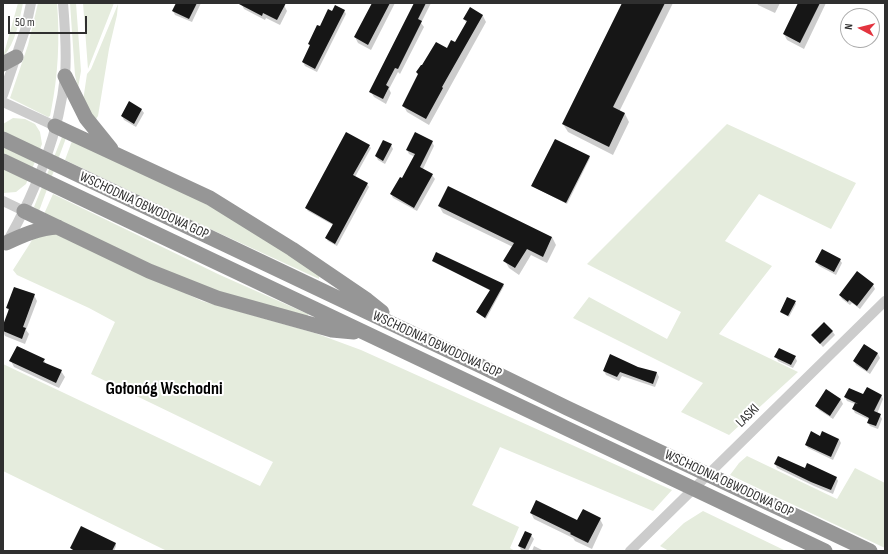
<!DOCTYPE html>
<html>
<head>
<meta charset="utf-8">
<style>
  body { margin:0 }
  #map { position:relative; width:888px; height:554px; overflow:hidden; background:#fff; font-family:"Sofia Sans Condensed",sans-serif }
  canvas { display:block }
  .frame { position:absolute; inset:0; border:4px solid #2f2f2f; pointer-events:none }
  .north { position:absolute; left:840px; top:8px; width:40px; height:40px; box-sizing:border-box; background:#fff; border:1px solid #acacac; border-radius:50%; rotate:277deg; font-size:11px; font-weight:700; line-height:16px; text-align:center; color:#2f2f2f }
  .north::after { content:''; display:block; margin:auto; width:14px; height:18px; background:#e3343f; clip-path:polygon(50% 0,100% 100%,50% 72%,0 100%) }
  .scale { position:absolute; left:8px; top:16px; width:79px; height:18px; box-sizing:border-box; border:2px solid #2f2f2f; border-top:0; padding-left:5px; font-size:12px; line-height:14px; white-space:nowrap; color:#2f2f2f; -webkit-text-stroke:3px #fff; paint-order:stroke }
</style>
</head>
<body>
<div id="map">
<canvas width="888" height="554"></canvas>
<div class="frame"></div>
<div class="north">N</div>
<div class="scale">50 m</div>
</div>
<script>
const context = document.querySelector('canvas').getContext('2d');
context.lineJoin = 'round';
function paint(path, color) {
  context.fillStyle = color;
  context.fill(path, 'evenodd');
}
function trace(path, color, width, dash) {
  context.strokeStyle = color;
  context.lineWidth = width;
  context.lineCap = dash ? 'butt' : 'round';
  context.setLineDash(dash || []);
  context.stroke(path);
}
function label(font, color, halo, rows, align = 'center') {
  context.font = font + ' "Sofia Sans Condensed",sans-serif';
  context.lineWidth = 4;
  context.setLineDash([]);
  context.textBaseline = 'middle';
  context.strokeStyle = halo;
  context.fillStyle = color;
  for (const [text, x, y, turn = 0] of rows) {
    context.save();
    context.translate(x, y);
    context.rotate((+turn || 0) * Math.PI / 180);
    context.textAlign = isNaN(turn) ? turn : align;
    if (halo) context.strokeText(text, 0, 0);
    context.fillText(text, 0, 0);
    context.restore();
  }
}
paint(new Path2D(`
  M18,3H23C19,22 16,42 3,57Z
  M38,3H57C60,40 58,75 51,111L50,116L48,117L10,98L28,45Z
  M70,3H76L81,71L78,88L75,75Z
  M83,3H114L88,69Z
  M118,4L117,15L109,49L98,116L96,119H93L83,101L87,74L91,69Z
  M13,118L25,119L35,124L40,132L42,144L26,184L16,192L3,193V124Z
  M727,124L856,183L831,229L759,194L725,241L772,266L719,334L798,372L729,435L681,412L703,383L573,318L589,297L667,339L681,312L587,264Z
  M62,137L66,138L39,211L34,207Z
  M72,141L199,200L238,222L319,275V279L195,222L65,160Z
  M53,194L220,275L308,314V317L224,294L141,260L44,214Z
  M36,234H60L202,301L315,333L361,350L672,490L653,511L500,447L472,505L519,527L510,548L515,551H167L3,471V364L260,486L273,462L91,374L115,322L89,308L17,275L13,270Z
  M747,456L837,499L855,468L885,483V548L730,475L739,463Z
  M703,511L786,551H669L660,546L684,523Z`), '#e5ecdd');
paint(new Path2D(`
  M177,3H201L192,22L175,15L173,11Z
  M241,3H280L284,5L287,11L280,25L266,18L265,20L244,9Z
  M373,3H395L371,50L358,43L355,37Z
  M415,3H431L421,23L424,27L400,74L398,72L389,89L391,93L386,104L374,97L371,92Z
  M623,3H673L619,112L625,114L629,122L613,155L568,132L563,124Z
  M757,3H780L775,13L758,5Z
  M799,3H826L804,49L787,40L784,34Z
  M470,9L483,16L486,22L429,125L407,112L403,105L447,49L456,44L467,24L464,19Z
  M344,10L346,14L317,72L305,66L303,62L310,46L309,44L333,12Z
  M141,109L144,113L136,127L124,120L122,116Z
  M432,142L434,146L423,169L432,175L435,179L417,211L393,198L391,194L402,179L415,157L409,154L407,150Z
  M391,145L393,149L385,164L378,160L376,156Z
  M369,146L371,148L355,177L367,184L369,187L337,246L328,241L326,238L333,225L308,211L306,208Z
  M589,156L590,158L567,204L532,186Z
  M439,206L552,237L556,245L547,263L531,255L519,275L509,268L505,261L513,247L443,213Z
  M433,260L503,285L504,286L486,319L477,312L491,291Z
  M840,260L842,263L836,275L819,266L816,262Z
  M873,285L875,289L860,309L852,303L850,305L842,299L840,295Z
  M34,295L37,301L26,330L29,334L25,344L5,336L3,332V328L9,312L7,308Z
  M795,302L796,304L789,317L782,313L781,312Z
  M832,331L835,335L823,347L812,335Z
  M864,345L878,354L880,358L870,374L856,365L854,361Z
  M776,357H795L797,361L793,368L778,361Z
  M44,360L46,364L61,371L65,377L59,388L14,367L11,361Z
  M638,368L657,373L659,377L655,387L622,376L619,381L606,375L604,371Z
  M826,391L841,400L843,404L833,419L819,410L817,406Z
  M881,395L883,399L877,414L880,415L882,419L878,429L870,426L868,423L870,420L855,413L853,409L855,404L847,401L845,397Z
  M821,437L839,439L841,443L833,460L808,448L806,445Z
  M775,464L805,470L836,477L838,481L833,494L814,486L777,468Z
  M531,513L578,521L600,519L603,525L592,549L575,541L573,538L534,519Z
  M81,527L116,544V546L114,551L72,550L71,548Z
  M531,535L534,539L528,551L521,550L519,546Z
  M534,546L544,551H532Z`), '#0003');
paint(new Path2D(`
  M176,3H197L189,19L172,11Z
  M237,3H286L277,20L263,13L262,16Z
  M372,3H390L368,45L354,37Z
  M414,3H426L418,19L422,21L398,69L395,68L386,85L389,87L383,99L369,92Z
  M622,3H665L613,107L625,113L609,147L562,124Z
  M798,3H820L800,43L783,34Z
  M335,5L345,10L315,69L302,62L310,45L308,44L317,25L320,26L328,9L332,11Z
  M470,7L483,15L442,87L443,88L426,119L402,106L418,74L416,72L421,65H422L436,42L447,48L451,40L455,42L467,21L463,19Z
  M129,101L142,109L134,124L121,116Z
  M346,132L370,145L353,175L368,183L335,244L325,238L333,224L305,208Z
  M415,132L433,141L420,167L433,174L414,208L390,194L400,177L402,178L415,154L406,150Z
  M555,139L590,156L566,203L531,186Z
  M383,140L392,144L383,161L375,156Z
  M448,186L552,237L543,257L527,249L515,268L503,261L514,243L438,206Z
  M822,249L841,259L834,272L815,262Z
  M436,252L504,284L485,318L476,312L490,290L432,261Z
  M857,271L874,284L857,306L849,300L848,302L839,295Z
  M14,287L35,294L23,327L26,328L22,339L3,331V325L9,309L6,308Z
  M787,297L796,301L788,316L780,312Z
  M824,322L833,331L820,344L811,335Z
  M864,344L878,353L867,371L853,361Z
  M17,346L45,359L43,362L62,370L56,383L9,361Z
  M779,348L796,356L791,365L774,357Z
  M610,354L638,367L657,372L653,384L620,372L617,377L603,371Z
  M867,387L882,395L874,411L881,414L876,426L867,423L869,418L852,409L855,403L858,404L844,397L849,388L863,394Z
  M826,389L841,399L830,416L815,406Z
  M811,431L820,436L822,431L839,439L831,457L805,445Z
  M778,456L805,468L807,463L837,477L831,490L811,482L774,464Z
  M536,500L577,520L583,509L601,518L588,543L570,534L571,533L530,513Z
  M81,526L116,543L112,551H75L70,548Z
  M525,531L532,534L525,549L518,546Z`), '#161616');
trace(new Path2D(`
  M3,95L26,27L31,3
  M3,102L55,126
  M3,201L24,211
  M6,244C35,193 59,135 65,76C67,52 65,27 63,3
  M630,551L885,301`), '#ccc', 10);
trace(new Path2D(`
  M3,64L16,57
  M65,76L86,118L111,149
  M55,126L210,198L292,249L367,300L382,312
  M3,139L481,366L567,408L870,551
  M3,161L825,551
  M24,211L149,271L217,298L332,330L354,332
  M6,243C23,235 39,228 58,227`), '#969696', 15);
label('14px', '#2f2f2f', '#fff', [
  ["WSCHODNIA OBWODOWA GOP",144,206,25],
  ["WSCHODNIA OBWODOWA GOP",437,345,25],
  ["LASKI",748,416,-45],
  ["WSCHODNIA OBWODOWA GOP",729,484,25]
]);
label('bold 18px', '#000', '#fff', [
  ["Gołonóg Wschodni",164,389]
]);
</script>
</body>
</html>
